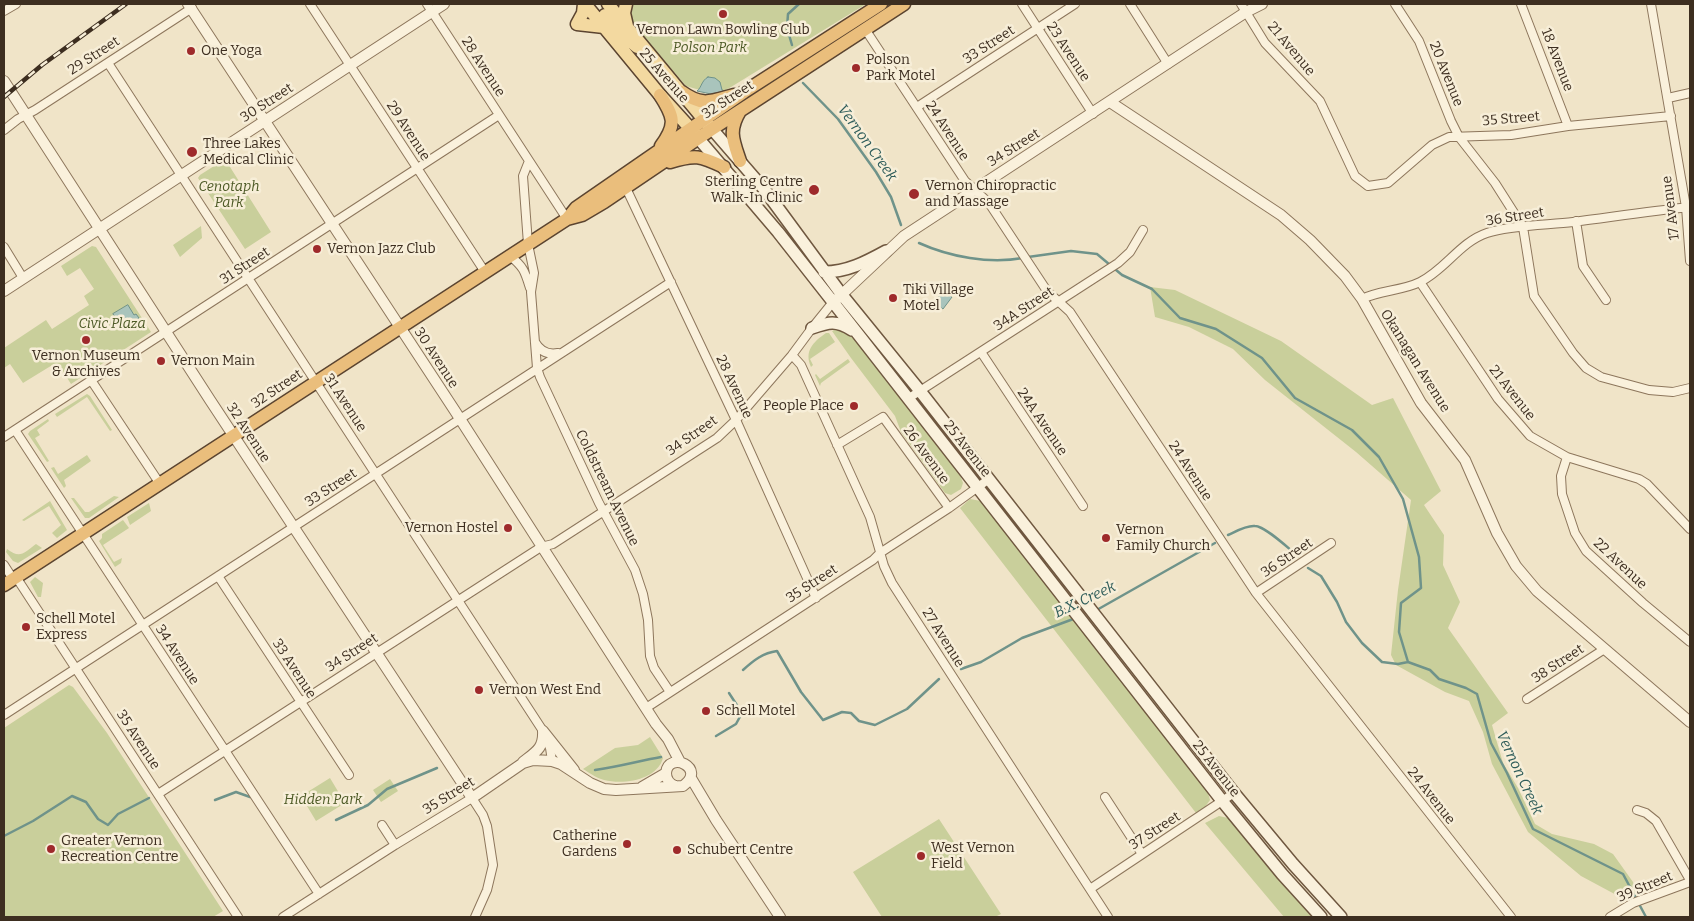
<!DOCTYPE html>
<html>
<head>
<meta charset="utf-8">
<style>
  body { margin:0 }
  #map { position:relative; width:1694px; height:921px; overflow:hidden; background:#f0e4c8; font-family:Bitter,serif }
  canvas { display:block }
  .frame { position:absolute; inset:0; border:5px solid #3d2e20; pointer-events:none }
</style>
</head>
<body>
<div id="map">
<canvas width="1694" height="921"></canvas>
<div class="frame"></div>
</div>
<script>
const context = document.querySelector('canvas').getContext('2d');
context.lineJoin = 'round';
function paint(path, color) {
  context.fillStyle = color;
  context.fill(path, 'evenodd');
}
function trace(path, color, width, dash) {
  context.strokeStyle = color;
  context.lineWidth = width;
  context.lineCap = dash ? 'butt' : 'round';
  context.setLineDash(dash || []);
  context.stroke(path);
}
function label(font, color, halo, rows, align = 'center') {
  context.font = font + ' Bitter,serif';
  context.lineWidth = 5;
  context.setLineDash([]);
  context.textBaseline = 'middle';
  context.strokeStyle = halo;
  context.fillStyle = color;
  for (const [text, x, y, turn = 0] of rows) {
    context.save();
    context.translate(x, y);
    context.rotate((+turn || 0) * Math.PI / 180);
    context.textAlign = isNaN(turn) ? turn : align;
    if (halo) context.strokeText(text, 0, 0);
    context.fillText(text, 0, 0);
    context.restore();
  }
}
paint(new Path2D(`
  M616,4H866L731,87L722,92L710,93L686,86Z
  M225,159L271,232L245,249L198,178L200,175Z
  M201,226L202,238L180,257L173,245Z
  M92,246L96,247L151,332L71,384L60,367L54,364L23,383L10,364L4,368V348L46,320L52,329L89,305L84,296L94,289L80,268L67,276L61,266Z
  M1150,287L1175,290L1281,341L1372,405L1393,398L1441,491L1424,505L1444,535L1443,565L1460,602L1448,628L1508,713L1492,725L1503,763L1518,788L1535,824L1552,834L1594,844L1613,854L1633,882L1638,896L1622,898L1581,876L1528,832L1492,764L1483,732L1469,701L1445,692L1396,665L1391,655L1398,590L1411,500L1356,452L1265,380L1233,349L1189,327L1155,317Z
  M838,329L848,333L853,338L960,475L963,483L961,489L951,495L945,493L901,432L895,416L851,358L832,331Z
  M826,333H829L835,342L810,359L813,365L811,367C804,351 813,342 826,333Z
  M848,359L850,362L821,383L820,386L815,375L816,374L820,379Z
  M87,394L90,396L112,430L110,431L87,397L57,417L55,414Z
  M48,419L49,421L37,430L40,435L35,438L49,461L47,462L28,434L30,431Z
  M87,455L91,461L64,480L66,486L64,488L51,468L54,467L58,474Z
  M114,496L119,497L89,518H85L71,498H74L85,512H89Z
  M970,499L981,501L1208,793L1210,800L1205,807L1196,813L960,508Z
  M50,501L67,530L57,538L52,533L61,525L49,506L24,521L22,520Z
  M149,503L151,511L130,525L127,517Z
  M123,520L129,528L103,545L114,562L122,558L121,563L115,567L99,541L102,538V534Z
  M36,544L42,548L18,563L13,561L6,552L7,549C20,559 24,553 36,544Z
  M35,577L43,583L41,597H38L30,582Z
  M69,685L73,687L107,733L223,911L213,917H4V728Z
  M650,737L663,758C657,780 624,785 604,780C596,778 590,773 583,769L615,748L638,745Z
  M330,778L345,803L316,821L301,796Z
  M390,779L398,791L381,802L373,790Z
  M1219,816L1228,818L1312,917H1284L1205,823Z
  M939,819L1001,914L995,917H882L853,872Z`), '#c9cf9b');
const water = new Path2D(`
  M708,77L715,78L720,82L722,90L725,91L711,94L697,91C702,87 701,81 708,77Z
  M943,291L952,297L943,309L935,303Z
  M128,305L134,315L136,314L139,318L135,321L133,319L123,326L113,314Z`);
paint(water, '#a9c4bc');
trace(water, '#6f938a', 1);
trace(new Path2D(`
  M792,45L787,28L788,14L799,4
  M803,83L838,119L876,172L891,197L901,225
  M919,243C950,257 989,264 1023,258
  M1028,257L1071,251L1097,254L1122,275L1152,289L1180,318L1216,329L1262,358L1295,398L1352,430L1379,457L1403,499L1419,557L1421,588L1401,603L1399,632L1408,662
  M1228,535C1235,532 1246,525 1255,526C1265,526 1289,549 1298,556
  M1308,568L1321,576L1337,602L1346,622L1362,643L1382,662L1398,664L1408,662
  M1095,611L1215,543
  M1408,662L1430,670L1439,679L1466,688L1477,694L1491,743L1507,773L1533,829L1623,874L1646,917
  M961,669L981,662L1022,638L1076,618
  M743,670C754,660 763,653 777,651L801,692L823,720L842,712L851,713L859,721L875,725L907,709L939,679
  M716,736L736,724L742,713L729,693
  M595,770C618,767 639,761 661,757
  M215,800L236,792L250,797
  M336,820L368,805L387,789L437,768
  M4,836L33,821L72,796L86,802L98,819L108,825L118,814L149,798`), '#6f938a', 2.5);
const minor = new Path2D(`
  M310,4L485,272
  M427,4L567,219
  M1022,4L1093,114
  M1130,4L1168,64
  M1241,4L1265,43L1320,101L1355,176L1368,186L1388,183L1432,145L1449,137L1511,135L1568,126L1671,116
  M1395,4L1419,41L1451,121L1459,137L1495,183L1523,227L1534,296L1573,353L1586,368L1601,377L1649,390L1673,392L1690,388
  M1521,4L1568,126
  M1651,4L1686,207L1690,261
  M4,11L16,4
  M865,29L965,181L989,203L1047,291L1070,312L1256,593L1511,917
  M108,63L543,731L550,748L552,761
  M1668,98L1690,93
  M917,107L1075,4
  M4,130L18,119L35,110L192,8
  M529,161L523,176L528,244L534,273L531,292L537,368L540,377L599,503L635,570L643,594L648,620L650,656L654,668L670,692
  M626,188L736,420L816,598
  M1576,221L1583,266L1606,300
  M4,247L23,278
  M510,256C524,267 525,272 530,288
  M1420,282L1498,399L1530,436L1567,457L1639,479L1647,484L1690,529
  M1362,299C1380,290 1402,291 1420,282C1445,270 1460,242 1487,233C1511,225 1548,225 1573,222C1612,217 1651,211 1690,207
  M535,342C540,351 548,355 558,353
  M981,352L1083,506
  M792,355L801,365L870,517L884,566L892,583L1108,917
  M91,380L160,484
  M909,398L1118,263L1130,252L1143,230
  M15,430L319,894
  M4,437L499,115
  M837,445L883,417L949,508
  M1567,457L1561,476L1562,494L1575,533L1586,551L1643,603L1690,642
  M4,565L13,579
  M218,576L349,775
  M16,577L238,917
  M1256,593L1331,543
  M1527,699L1603,650
  M646,708L873,560L880,553L949,508L989,479
  M4,715L671,282
  M158,794L541,547L553,544L717,438L736,420L792,355L812,328L833,302
  M1105,797L1142,854
  M1637,810L1646,813L1656,821L1690,880
  M382,825L395,845
  M1090,889L1234,793
  M283,917L395,845L472,798L483,815L487,826L493,865L487,890L475,917
  M1610,917L1633,903L1690,882`);
const tertiary = new Path2D(`
  M188,4L455,411L616,662L656,724L668,739L680,762
  M4,81L210,400L472,798L523,763L533,760L552,761L561,764L590,783L604,789L616,790L683,786C708,768 668,750 666,773C666,779 670,784 675,786
  M1110,102L1281,215L1310,240L1345,276L1362,299L1421,403L1465,460L1497,533L1516,566L1537,591L1690,722
  M4,291L444,4
  M837,299L904,236L1246,12L1262,4
  M543,731L574,770
  M523,762C536,752 544,748 543,731
  M691,778L716,820L780,917
  M642,787L666,773`);
const secondary = new Path2D(`
  M712,129L764,189L842,295L920,391L1234,793L1293,864L1341,917
  M698,138L778,232L833,302L1223,802L1282,874L1321,917
  M824,272C847,272 866,262 886,251
  M812,328C829,322 836,320 852,330`);
const primary = new Path2D(`
  M584,4L583,13L577,24L604,27
  M585,4L660,95L698,137
  M608,4L710,127
  M626,4L624,13L627,26
  M605,15L621,33L637,47`);
const trunk = new Path2D(`
  M682,92C703,107 711,101 734,95
  M660,95C674,117 677,124 661,146
  M740,111C728,131 733,140 740,161
  M670,162C696,154 700,156 724,167
  M567,219L582,215L604,202L712,129L904,4
  M4,585L567,219L576,208L744,92L881,4`);
trace(minor, '#8d765c', 10);
trace(tertiary, '#8d765c', 12);
trace(secondary, '#6f573f', 14);
trace(primary, '#5b4430', 15);
trace(trunk, '#5b4430', 15);
trace(minor, '#faf1dc', 8);
trace(tertiary, '#faf1dc', 10);
trace(secondary, '#faf1dc', 11);
trace(primary, '#f3d9a0', 12);
trace(trunk, '#eabe7c', 12);
const rail = new Path2D(`
  M4,97L42,65L126,4`);
trace(rail, '#3d2e20', 4.5);
trace(rail, '#f7eed8', 2.5, [8]);
for (const [x, y, r, color] of [
  [723,14,5,"#9e2a2b"],
  [191,51,5,"#9e2a2b"],
  [856,68,5,"#9e2a2b"],
  [192,152,6,"#9e2a2b"],
  [814,190,6,"#9e2a2b"],
  [914,194,6,"#9e2a2b"],
  [317,249,5,"#9e2a2b"],
  [893,298,5,"#9e2a2b"],
  [86,340,5,"#9e2a2b"],
  [161,361,5,"#9e2a2b"],
  [854,406,5,"#9e2a2b"],
  [508,528,5,"#9e2a2b"],
  [1106,538,5,"#9e2a2b"],
  [26,627,5,"#9e2a2b"],
  [479,690,5,"#9e2a2b"],
  [706,711,5,"#9e2a2b"],
  [627,844,5,"#9e2a2b"],
  [51,849,5,"#9e2a2b"],
  [677,850,5,"#9e2a2b"],
  [921,856,5,"#9e2a2b"]
]) {
  const dot = new Path2D();
  dot.arc(x, y, r, 0, 2 * Math.PI);
  context.fillStyle = color;
  context.fill(dot);
  trace(dot, '#f7eed8', 2);
}
label('14px', '#3d2e20', '#f7eed8', [
  ["Vernon Lawn Bowling Club",723,30,"center"],
  ["One Yoga",201,51],
  ["Polson",866,60],
  ["Park Motel",866,76],
  ["Three Lakes",203,144],
  ["Medical Clinic",203,160],
  ["Sterling Centre",803,182,"right"],
  ["Walk-In Clinic",803,198,"right"],
  ["Vernon Chiropractic",925,186],
  ["and Massage",925,202],
  ["Vernon Jazz Club",327,249],
  ["Tiki Village",903,290],
  ["Motel",903,306],
  ["Vernon Museum",86,356,"center"],
  ["& Archives",86,372,"center"],
  ["Vernon Main",171,361],
  ["People Place",844,406,"right"],
  ["Vernon Hostel",498,528,"right"],
  ["Vernon",1116,530],
  ["Family Church",1116,546],
  ["Schell Motel",36,619],
  ["Express",36,635],
  ["Vernon West End",489,690],
  ["Schell Motel",716,711],
  ["Catherine",617,836,"right"],
  ["Gardens",617,852,"right"],
  ["Greater Vernon",61,841],
  ["Recreation Centre",61,857],
  ["West Vernon",931,848],
  ["Field",931,864],
  ["Schubert Centre",687,850]
], 'left');
label('14px', '#3d2e20', '#f7eed8', [
  ["33 Street",989,45,-33],
  ["21 Avenue",1291,49,50],
  ["23 Avenue",1068,52,57],
  ["29 Street",94,56,-33],
  ["18 Avenue",1557,60,69],
  ["28 Avenue",483,67,57],
  ["20 Avenue",1446,74,68],
  ["25 Avenue",664,76,49],
  ["32 Street",728,100,-33],
  ["30 Street",267,103,-33],
  ["35 Street",1511,119,-5],
  ["29 Avenue",408,131,57],
  ["24 Avenue",947,131,57],
  ["34 Street",1014,148,-32],
  ["17 Avenue",1671,208,-97],
  ["36 Street",1515,217,-9],
  ["31 Street",245,266,-33],
  ["34A Street",1024,309,-33],
  ["30 Avenue",436,358,57],
  ["Okanagan Avenue",1415,361,58],
  ["28 Avenue",734,387,65],
  ["32 Street",277,389,-34],
  ["21 Avenue",1512,393,52],
  ["31 Avenue",345,403,57],
  ["24A Avenue",1042,422,56],
  ["32 Avenue",248,433,57],
  ["34 Street",692,436,-35],
  ["25 Avenue",967,449,52],
  ["26 Avenue",926,455,54],
  ["24 Avenue",1190,471,57],
  ["33 Street",331,488,-33],
  ["Coldstream Avenue",607,488,64],
  ["36 Street",1287,558,-34],
  ["22 Avenue",1620,564,43],
  ["35 Street",812,584,-33],
  ["27 Avenue",943,638,58],
  ["34 Street",352,653,-33],
  ["34 Avenue",177,655,57],
  ["38 Street",1558,664,-33],
  ["33 Avenue",294,669,57],
  ["35 Avenue",138,740,57],
  ["25 Avenue",1216,769,52],
  ["35 Street",449,796,-32],
  ["24 Avenue",1431,796,52],
  ["37 Street",1155,831,-33],
  ["39 Street",1645,887,-23]
]);
label('italic 14px', '#4d5a26', '#f7eed8', [
  ["Polson Park",710,48],
  ["Cenotaph",229,187],
  ["Park",229,203],
  ["Civic Plaza",112,324],
  ["Hidden Park",323,800]
]);
label('italic 15px', '#2f5d5a', '#f7eed8', [
  ["Vernon Creek",867,143,54],
  ["B.X. Creek",1085,600,-25],
  ["Vernon Creek",1519,773,65]
]);
</script>
</body>
</html>
